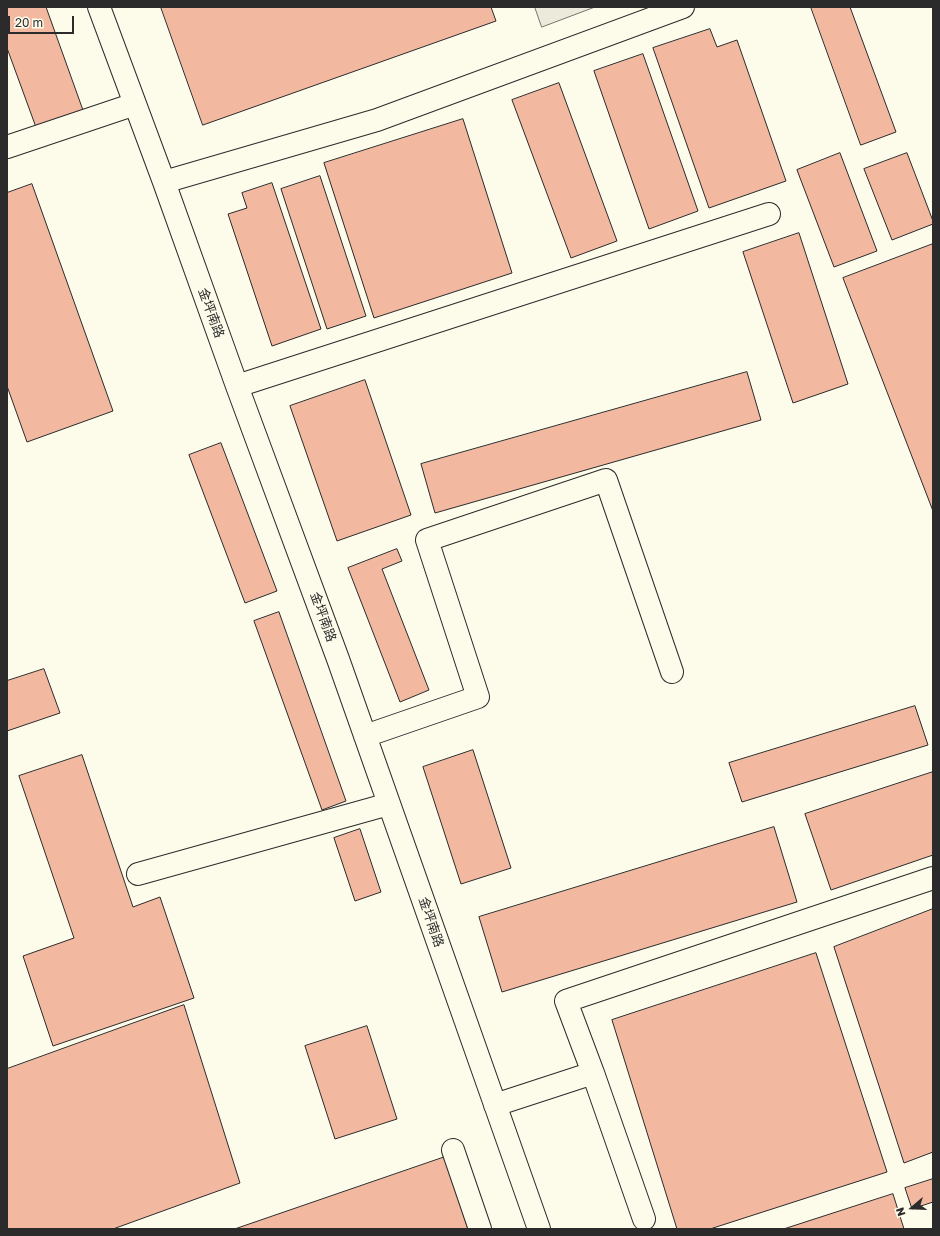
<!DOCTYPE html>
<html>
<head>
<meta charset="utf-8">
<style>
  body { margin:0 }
  #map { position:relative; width:940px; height:1236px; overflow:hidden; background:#fdfbea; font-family:"Golos Text",sans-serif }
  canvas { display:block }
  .frame { position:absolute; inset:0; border:8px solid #2b2b2b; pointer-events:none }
  .north { position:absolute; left:892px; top:1188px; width:40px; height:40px; -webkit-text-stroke:3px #fdfbea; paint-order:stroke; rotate:251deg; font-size:11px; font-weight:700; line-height:16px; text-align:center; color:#2b2b2b }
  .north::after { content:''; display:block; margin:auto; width:14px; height:18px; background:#2b2b2b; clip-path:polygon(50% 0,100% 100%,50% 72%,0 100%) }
  .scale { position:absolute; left:8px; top:16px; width:66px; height:18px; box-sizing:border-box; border:2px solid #2b2b2b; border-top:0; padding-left:5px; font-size:12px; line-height:14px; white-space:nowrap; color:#2b2b2b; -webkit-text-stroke:3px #fdfbea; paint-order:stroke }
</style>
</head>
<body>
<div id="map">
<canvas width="940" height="1236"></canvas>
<div class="frame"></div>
<div class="north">N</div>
<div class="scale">20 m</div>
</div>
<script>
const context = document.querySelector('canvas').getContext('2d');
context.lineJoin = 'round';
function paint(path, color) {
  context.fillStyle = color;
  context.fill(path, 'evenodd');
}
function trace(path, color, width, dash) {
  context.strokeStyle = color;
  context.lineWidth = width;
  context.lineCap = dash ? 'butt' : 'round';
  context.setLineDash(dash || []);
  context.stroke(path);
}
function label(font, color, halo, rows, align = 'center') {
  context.font = font + ' "Golos Text","Noto Sans SC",sans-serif';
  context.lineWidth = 3;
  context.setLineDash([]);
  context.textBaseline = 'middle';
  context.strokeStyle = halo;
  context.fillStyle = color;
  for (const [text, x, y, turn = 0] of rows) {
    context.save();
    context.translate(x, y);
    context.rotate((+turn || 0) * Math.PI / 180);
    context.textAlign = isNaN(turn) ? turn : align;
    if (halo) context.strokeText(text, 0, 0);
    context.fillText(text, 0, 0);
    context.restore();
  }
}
const parking = new Path2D(`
  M535,7H595L542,27Z`);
paint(parking, '#eceadb');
trace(parking, '#74746e', 1);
const building = new Path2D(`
  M7,7H46L84,113L37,130L7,48Z
  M161,7H491L496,21L203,125Z
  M811,7H850L896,132L861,145Z
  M710,29L717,47L737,40L786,181L709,208L653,48Z
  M643,54L698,211L649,229L594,71Z
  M559,83L617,241L571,258L512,100Z
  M463,119L512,273L374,318L324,163Z
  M840,153L877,251L834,267L797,170Z
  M907,153L933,221V224L892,240L864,169Z
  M320,176L366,316L327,329L281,189Z
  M272,183L321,329L272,346L228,214L247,208L242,193Z
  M32,184L113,411L27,442L7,386V193Z
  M799,233L848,384L793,403L743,252Z
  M933,244V511L843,278Z
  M747,372L761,420L435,513L421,464Z
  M365,380L411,515L337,541L290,406Z
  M221,443L277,591L245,603L189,455Z
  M397,549L402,561L382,569L429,690L400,702L348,568Z
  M279,612L346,801L322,810L254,621Z
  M44,669L60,713L7,731V681Z
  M915,706L928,745L742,802L729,763Z
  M473,750L511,868L461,884L423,767Z
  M82,755L133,907L160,897L194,998L53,1046L23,956L74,938L19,776Z
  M933,772V855L831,890L805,814Z
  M774,827L797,902L502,992L479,917Z
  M360,829L381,892L355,901L334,838Z
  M933,909V1152L904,1163L834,947Z
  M816,953L887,1172L710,1229H677L612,1020Z
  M184,1005L240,1183L113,1229H7V1069Z
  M367,1026L397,1119L335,1139L305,1046Z
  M445,1157L468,1229H235Z
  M933,1179V1202L912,1209L905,1188Z
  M893,1194L904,1229H784Z`);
paint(building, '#f2b8a0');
trace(building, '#2b2b2b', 1);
const minor = new Path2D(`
  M99,7L164,182L237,386L338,659L539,1229
  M7,147L135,104
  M164,182L377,120L683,7
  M237,386L769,214
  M365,736L478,697L427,540L606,480L672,672
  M138,874L389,804
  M495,1105L593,1073
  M453,1150L480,1229
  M644,1219L593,1073L566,1001L933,878`);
trace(minor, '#2b2b2b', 24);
trace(minor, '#fdfbea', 22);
label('13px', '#2b2b2b', '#fdfbea', [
  ["金坪南路",211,313,70],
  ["金坪南路",323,617,70],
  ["金坪南路",431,922,71]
]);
</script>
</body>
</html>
